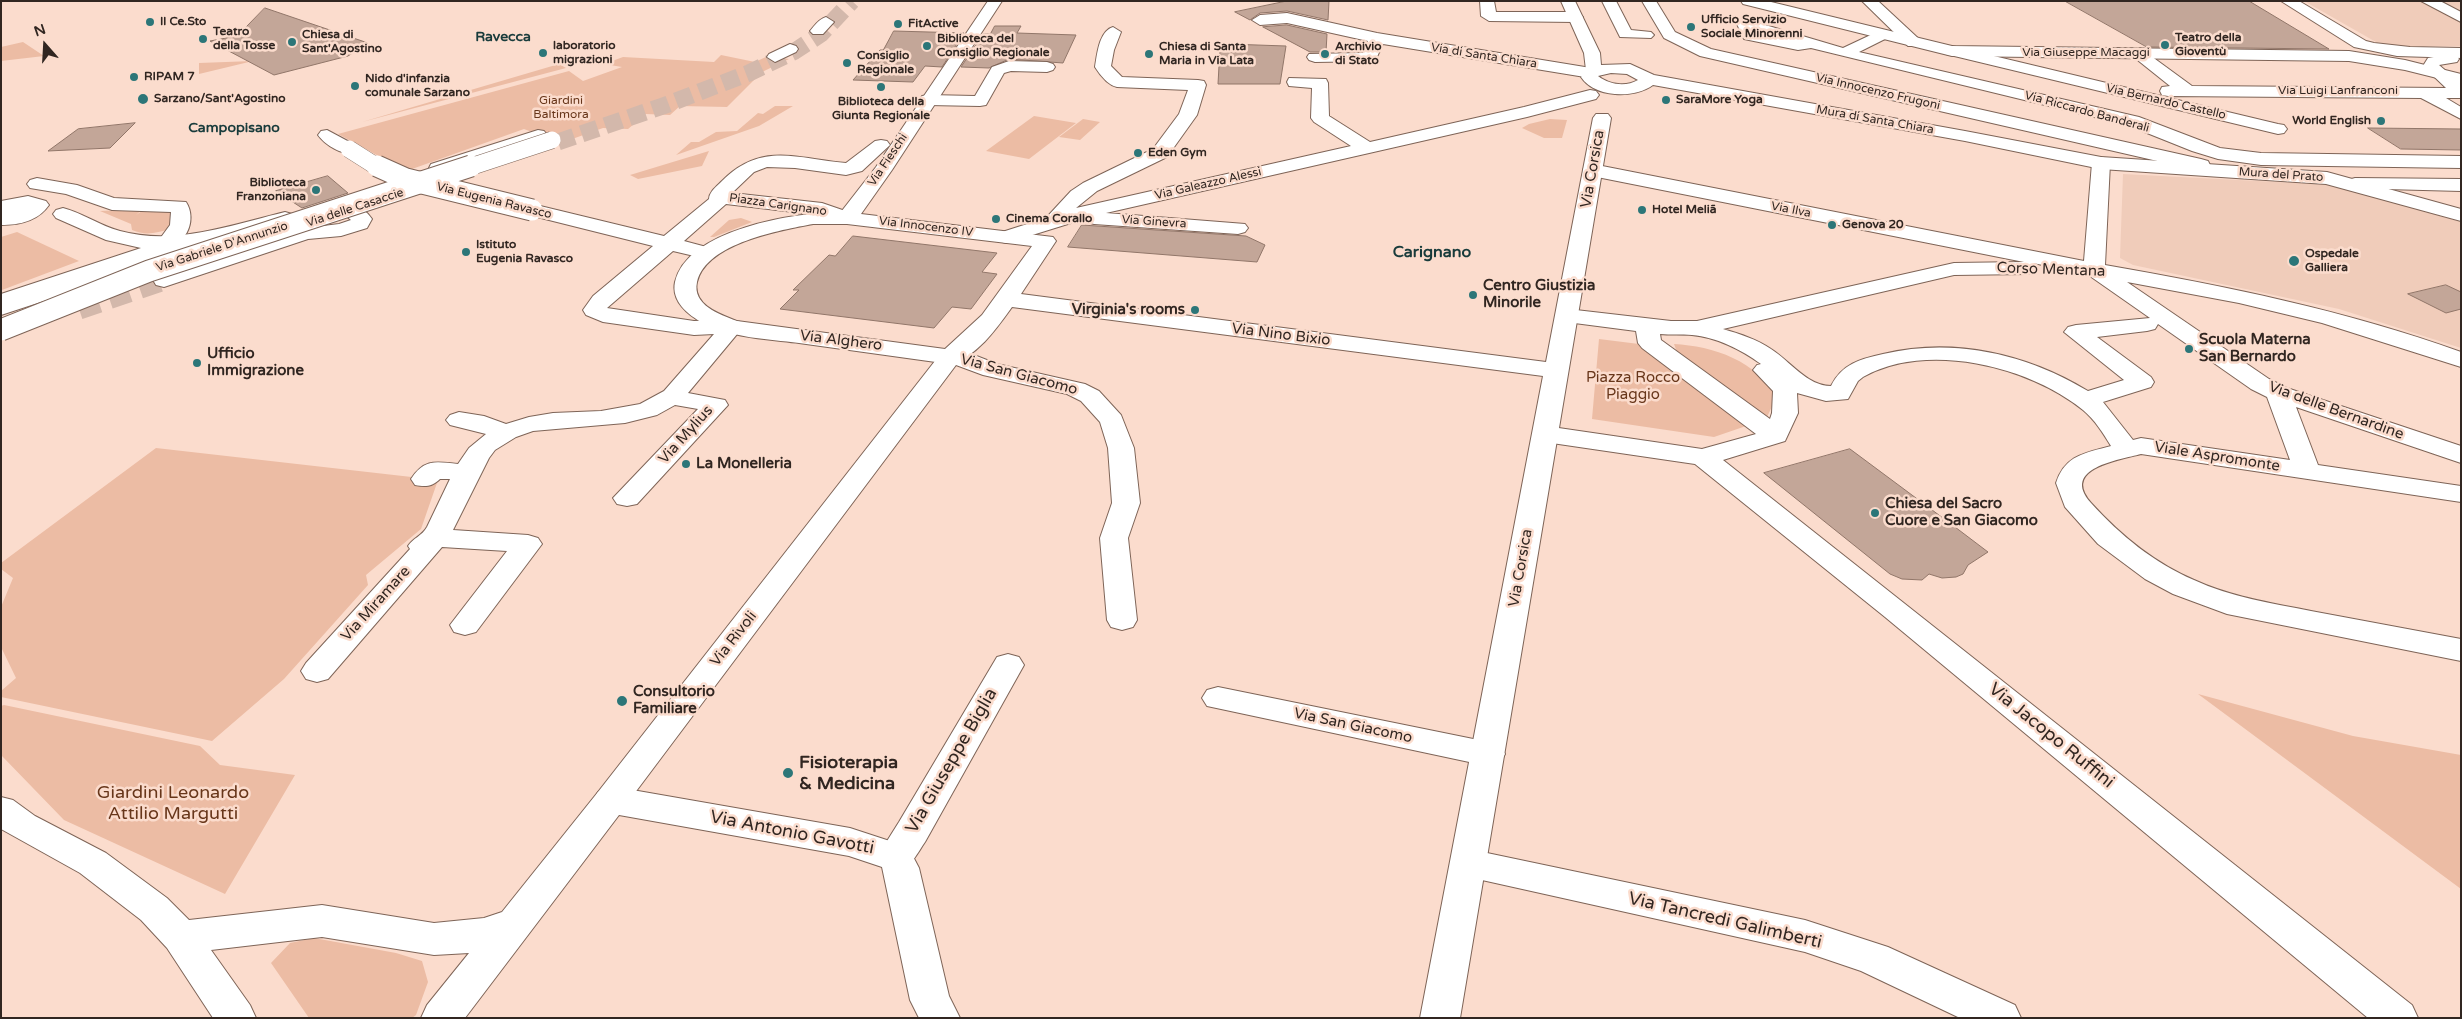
<!DOCTYPE html>
<html>
<head>
<meta charset="utf-8">
<style>
  body { margin:0 }
  #map { position:relative; width:2462px; height:1019px; overflow:hidden; background:#fbdccd; font-family:"Varela Round",sans-serif }
  canvas { display:block }
  .frame { position:absolute; inset:0; border:2px solid #312621; pointer-events:none }
  .north { position:absolute; left:20px; top:20px; width:50px; height:50px; -webkit-text-stroke:4px #fbdccd; paint-order:stroke; rotate:341deg; font-size:14px; font-weight:700; line-height:20px; text-align:center; color:#312621 }
  .north::after { content:''; display:block; margin:auto; width:18px; height:22px; background:#312621; clip-path:polygon(50% 0,100% 100%,50% 72%,0 100%) }
</style>
</head>
<body>
<div id="map">
<canvas width="2462" height="1019"></canvas>
<div class="frame"></div>
<div class="north">N</div>
</div>
<script>
const context = document.querySelector('canvas').getContext('2d');
context.lineJoin = 'round';
function paint(path, color) {
  context.fillStyle = color;
  context.fill(path, 'evenodd');
}
function trace(path, color, width, dash) {
  context.strokeStyle = color;
  context.lineWidth = width;
  context.lineCap = dash ? 'butt' : 'round';
  context.setLineDash(dash || []);
  context.stroke(path);
}
function label(font, color, halo, rows, align = 'center') {
  context.font = font + ' "Varela Round",sans-serif';
  context.lineWidth = 5;
  context.setLineDash([]);
  context.textBaseline = 'middle';
  context.strokeStyle = halo;
  context.fillStyle = color;
  for (const [text, x, y, turn = 0] of rows) {
    context.save();
    context.translate(x, y);
    context.rotate((+turn || 0) * Math.PI / 180);
    context.textAlign = isNaN(turn) ? turn : align;
    if (halo) context.strokeText(text, 0, 0);
    context.fillText(text, 0, 0);
    context.restore();
  }
}
paint(new Path2D(`
  M2304,1H2461V46H2383Z
  M2123,174L2335,185L2461,222V348L2339,309L2133,265L2120,258Z`), '#f0ccba');
paint(new Path2D(`
  M23,42L44,56L1,61V47Z
  M721,55L755,62L768,56L789,59L762,72L727,107L680,106L670,115L646,114L628,129L603,128L561,143L524,129L412,169L397,166L338,134L569,71L583,81L622,67L604,64L623,57L714,62Z
  M253,61L199,74V63Z
  M559,64L566,68L362,122Z
  M775,106H793L759,126L676,155L691,142H699L716,132L737,131L758,113L763,114Z
  M1034,116L1076,123L1029,159L986,151Z
  M1083,119L1100,122L1080,140L1059,137Z
  M1550,119L1567,120L1562,138H1544L1522,128L1529,124Z
  M709,151L702,166L638,179L630,175Z
  M143,209L136,215L145,209L171,212L170,229C156,233 146,236 132,230L131,224L100,211Z
  M741,218L752,222L714,237H710L729,220Z
  M17,232L79,261L2,290L1,237Z
  M1599,339L1639,344L1749,425L1714,437L1592,419Z
  M1674,344C1713,346 1758,361 1776,398L1767,417L1678,355Z
  M156,448L438,480L421,529L366,575L368,585L284,679L212,741L1,697V691L16,678L1,647V607L13,578L1,569V563Z
  M2198,694L2353,736L2461,755V889Z
  M4,705L200,746L220,765L295,775L225,894L64,820L1,755V706Z
  M314,938L396,953L422,961L428,982L416,1015L412,1018H309L271,963L290,943Z`), '#ecbca4');
const building = new Path2D(`
  M1287,1H1329L1328,20L1287,11L1260,13L1250,20L1235,12Z
  M2065,1H2249L2329,49L2147,47Z
  M265,8L368,43L348,56L274,75L210,41L237,36Z
  M1287,25L1327,34L1326,52H1310L1263,27Z
  M995,26H1021L1017,33L1076,35L1063,63L1009,59L989,68L961,67L983,34H990Z
  M894,31L964,33L942,67L925,66L913,82L853,80L880,50H883Z
  M1228,44L1286,46L1280,84H1218L1220,48H1228Z
  M135,123L110,148L48,151L78,129Z
  M2368,128L2461,129V150L2401,149Z
  M328,176L348,193L302,208L276,191Z
  M1082,225L1246,236L1265,245L1257,262L1068,247Z
  M853,236L997,253L982,272L997,274L971,309L952,307L934,328L780,309L799,290H793L829,255L835,256Z
  M2446,285L2461,292V309L2446,313L2408,294Z
  M1850,449L1955,527L1988,552L1968,565L1963,574L1956,577L1942,578L1929,574L1922,580L1902,579L1890,574L1764,473Z`);
paint(building, '#c3a698');
trace(building, '#917669', 1);
trace(new Path2D(`
  M558,142L663,106L749,73L795,51L821,34L852,1`), '#d3b8ab', 17, [17, 8]);
trace(new Path2D(`
  M79,309L164,280`), '#d3b8ab', 21, [21, 11]);
const street = new Path2D(`
  M1480,1H1494L1496,12H1575L1583,17L1575,22L1489,21L1481,16Z
  M1602,1H1616L1631,30L1651,32L1654,35L1651,38L1620,37Z
  M1642,1H1656L1675,32L1711,49L2201,159L2208,161L2210,165L2208,169L2201,171L1700,56L1664,38Z
  M1862,1H1878L1920,40L1922,43L1920,46H1908Z
  M2421,1H2440L2461,12V22Z
  M1287,13L1377,33L1591,68L1597,70L1599,73L1597,76L1591,78L1383,44L1375,61L1315,62L1309,60L1307,57L1309,54L1363,53L1368,41L1287,23L1260,25L1252,20L1260,15Z
  M1745,19L1843,48L1877,32H1887L1890,35L1887,38L1859,52L2139,117L2220,148L2261,153L2461,156V168L2261,165L2218,159L2192,151L2127,125L1811,48L1798,50L1744,39L1737,24Z
  M1113,27L1121,32L1114,50L1111,66L1122,77L1198,80L1204,81L1206,85L1197,115L1167,157L1097,191L1076,208L1351,146L1314,122L1311,118L1312,88L1289,86L1287,82L1289,78L1326,79L1328,83L1329,116L1370,142L1524,107L1590,90L1596,91L1599,95L1596,99L1527,117L1106,213L1245,224L1248,228L1245,232L1238,234L1094,224L1087,222L1084,219L1013,241L1006,243L999,241L996,237L999,233L1046,218L1071,191L1083,183L1153,149L1179,114L1188,90L1117,87C1108,85 1100,75 1095,67C1097,55 1099,31 1113,27Z
  M1952,46L2278,124L2284,125L2287,129L2284,133L2278,134L1946,54L1944,51L1946,48Z
  M2142,48L2148,50L2151,56L2192,86L2446,88L2423,66L2428,58L2451,54L2457,56L2459,59L2457,62L2439,65L2461,84V98H2446L2461,107V119L2421,98L2168,96L2162,95L2160,91L2162,87L2170,86L2135,58L2134,53L2136,50Z
  M1009,61L1047,62L1053,64L1055,67L1053,70L1047,72L1011,71L1004,73L986,105L980,106L928,105L922,104L919,100L922,96L928,95L975,96L992,67Z
  M327,130L355,145L358,149L355,153C343,156 325,145 318,135L321,131Z
  M881,140L887,141L890,145L862,171L846,175L795,168L767,167L754,172L732,193L822,203L854,214L857,218L854,222L847,224L819,215L726,204L684,241L714,249L718,253L714,257L707,259L673,251L607,308L694,321L732,320L740,322L743,327L688,393L725,400L728,405L637,504L627,506L617,504L613,498L698,409L675,405L657,415L625,423L533,431L516,437L495,450L489,458L453,530L528,535L538,538L542,544L476,632L465,635L454,632L450,625L507,551L442,547L328,679L317,682L306,679L301,671L306,663L410,549L408,546C413,538 422,536 427,527L450,479H440C432,487 425,487 415,485L411,479C425,458 436,462 458,464L469,448L486,434L450,425L446,420L450,415L459,412L484,416L506,424L529,417L553,413L601,411L640,404L664,391L714,334L694,335L603,322L586,315L583,310L593,296L653,246L525,214L522,210L525,206L532,204L664,236L709,199C709,192 717,186 722,181C762,141 797,159 846,163L875,141Z
  M2101,157L2108,159L2110,163L2105,265C2225,286 2345,310 2461,352V367L2322,323L2239,303L2127,282L2269,379L2287,388L2461,446V463L2296,407L2318,465L2461,486V502L2141,454C2119,460 2060,468 2091,503C2120,535 2154,563 2194,580C2231,597 2271,603 2311,611C2361,620 2411,630 2461,639V661L2227,614L2173,594L2145,579L2098,544L2065,507L2056,483C2065,455 2085,453 2111,446C2103,433 2095,420 2083,410C2029,366 1926,341 1863,377L1858,381L1848,399L1826,401L1797,393L1798,413L1785,441L1723,460L2412,1005L2418,1018H2368L1885,617L1695,464L1545,442L1536,439L1532,434L1536,429L1545,426L1702,449L1756,434L1642,348L1638,343L1636,331L1559,321L1556,316L1559,311L1567,309L1671,321H1697L1954,263L2024,262L1592,176L1585,174L1583,170L1585,166L1592,164L2084,261L2092,163L2094,159ZM2033,263L2087,274L2150,318L2076,325L2068,327L2064,332L2124,380L2088,391C2027,354 1954,337 1883,354C1860,359 1842,364 1831,386C1807,386 1790,361 1771,349C1756,339 1740,334 1723,329L1954,275L2026,274L2034,273L2037,268ZM2158,324L2251,389L2267,397L2290,460L2141,438L2133,440L2103,402L2151,387L2154,382L2151,377L2097,337L2147,331L2155,329ZM1660,334C1671,335 1681,334 1692,335C1716,337 1742,350 1761,364L1757,365L1753,370L1773,391L1772,413L1770,419L1661,340Z
  M37,178L77,185L114,198L186,202C198,220 185,250 162,244L159,240L170,225L171,212L112,210L66,194L30,188L27,184L30,180Z
  M2355,178L2461,179V191L2348,188L2345,184L2348,180Z
  M950,350L974,355L997,364L1085,384L1099,391L1121,415L1134,448L1140,503L1128,538L1137,620L1133,627L1122,630L1111,627L1107,620L1100,538L1112,503L1108,448L1100,422L1081,401L1067,394L983,375L956,365L622,810L610,814L598,810L593,801L598,792L942,352Z
  M1008,654L1019,657L1024,665L925,842C912,861 908,876 882,867L877,857L899,822L997,657Z
  M1218,687L1488,742L1500,745L1505,754L1500,763L1488,766L1207,706L1202,698L1207,690Z
  M1468,849L1805,920L1888,947L2015,1005L2021,1018H1960L1861,971L1805,952L1455,874L1450,864L1455,854Z`);
const secondary = new Path2D(`
  M988,1H1002L892,170L861,214L1053,237L1056,241L1021,294L1546,362L1593,118L1596,114H1608L1611,118L1460,1018H1420L1543,376L1012,307C997,328 976,358 950,364C900,357 849,350 799,343C767,339 732,338 703,323C688,315 671,301 675,282C687,229 797,212 841,212L876,167ZM813,224H847L1032,246L982,315L945,349L737,321C719,314 692,305 697,282C706,243 781,230 813,224Z
  M1561,1H1575L1600,53L1601,65L1630,64L1654,75L1965,131L2101,157L2327,172L2461,209V221L2326,184L2101,169L1965,141L1653,85C1634,99 1595,98 1581,77L1586,70L1584,53ZM1611,73L1627,74L1638,80C1626,87 1610,85 1598,76Z
  M1741,1H1767L1952,46L2349,51L2405,60L2461,74V84L2405,70L2349,61L1952,56L1743,4Z
  M2281,1H2299L2366,41L2374,43L2410,47L2461,48V58L2397,56L2354,47Z
  M826,17L834,22L823,34H813L810,31C815,25 819,19 826,17Z
  M790,44L796,46L798,49L796,52L775,62L767,57L769,54Z
  M538,130L544,131L547,135L544,139L445,172H431L429,168L431,164Z
  M28,196L46,201L49,205C38,221 20,225 1,225V213L23,209L1,213V201Z
  M349,204C358,206 367,211 372,219L367,228L341,236L308,239L164,287L156,285L153,280L156,275L299,229L339,224L351,220L339,210L342,206Z
  M63,208C83,213 100,226 120,231C175,246 231,225 285,212L292,214L295,218L292,222L216,243L166,253L1,308V294L141,248L106,240L56,218L53,214L56,210Z
  M610,788L638,791L850,828L908,847L919,868L949,996L960,1018H919L910,1000L882,867L849,856L619,815L465,1018H421L427,1005L469,953L434,955L322,937L211,950L250,1005L256,1018H213L167,948L141,920L80,873L1,829V797L13,800L35,816L106,853L167,898L189,920L322,905L434,923L484,918L502,912L598,792Z`);
const highway = new Path2D(`
  M176,247L183,249L187,253L183,257L123,275L1,315V301L107,265Z`);
trace(street, '#7e6457', 2);
trace(secondary, '#7e6457', 2);
trace(highway, '#7e6457', 2);
paint(street, '#fff');
paint(secondary, '#fff');
paint(highway, '#fff');
const streetBridgeFar1 = new Path2D(`
  M349,149L379,168`);
const streetBridge = new Path2D(`
  M377,166L406,179L532,210`);
const secondaryBridgeFar1 = new Path2D(`
  M467,168L552,140`);
const secondaryBridge = new Path2D(`
  M1,330L149,271L471,166`);
trace(streetBridgeFar1, '#7e6457', 18, []);
trace(streetBridge, '#7e6457', 23, []);
trace(secondaryBridgeFar1, '#7e6457', 18, []);
trace(secondaryBridge, '#7e6457', 23, []);
trace(streetBridgeFar1, '#fff', 17);
trace(streetBridge, '#fff', 21);
trace(secondaryBridgeFar1, '#fff', 17);
trace(secondaryBridge, '#fff', 21);
for (const [x, y, r, color] of [
  [150,22,5,"#2c7678"],
  [898,24,5,"#2c7678"],
  [1691,27,5,"#2c7678"],
  [203,39,5,"#2c7678"],
  [292,42,5,"#2c7678"],
  [2165,45,5,"#2c7678"],
  [927,46,5,"#2c7678"],
  [543,53,5,"#2c7678"],
  [1149,54,5,"#2c7678"],
  [1325,54,5,"#2c7678"],
  [847,63,5,"#2c7678"],
  [134,77,5,"#2c7678"],
  [355,86,5,"#2c7678"],
  [881,87,5,"#2c7678"],
  [143,99,6,"#2c7678"],
  [1666,100,5,"#2c7678"],
  [2381,121,5,"#2c7678"],
  [1138,153,5,"#2c7678"],
  [316,190,5,"#2c7678"],
  [1642,210,5,"#2c7678"],
  [996,219,5,"#2c7678"],
  [1832,225,5,"#2c7678"],
  [466,252,5,"#2c7678"],
  [2294,261,6,"#2c7678"],
  [1473,295,5,"#2c7678"],
  [1195,310,5,"#2c7678"],
  [2189,349,5,"#2c7678"],
  [197,363,5,"#2c7678"],
  [686,464,5,"#2c7678"],
  [1875,513,5,"#2c7678"],
  [622,701,6,"#2c7678"],
  [788,773,6,"#2c7678"]
]) {
  const dot = new Path2D();
  dot.arc(x, y, r, 0, 2 * Math.PI);
  context.fillStyle = color;
  context.fill(dot);
  trace(dot, '#fbdccd', 2);
}
label('bold 12px', '#312621', '#fbdccd', [
  ["Ufficio Servizio",1701,20],
  ["Sociale Minorenni",1701,34],
  ["Il Ce.Sto",160,22],
  ["FitActive",908,24],
  ["Teatro",213,32],
  ["della Tosse",213,46],
  ["Chiesa di",302,35],
  ["Sant'Agostino",302,49],
  ["Teatro della",2175,38],
  ["Gioventù",2175,52],
  ["Biblioteca del",937,39],
  ["Consiglio Regionale",937,53],
  ["laboratorio",553,46],
  ["migrazioni",553,60],
  ["Chiesa di Santa",1159,47],
  ["Maria in Via Lata",1159,61],
  ["Archivio",1335,47],
  ["di Stato",1335,61],
  ["Consiglio",857,56],
  ["Regionale",857,70],
  ["RIPAM 7",144,77],
  ["Nido d'infanzia",365,79],
  ["comunale Sarzano",365,93],
  ["Sarzano/Sant'Agostino",154,99],
  ["SaraMore Yoga",1676,100],
  ["Biblioteca della",881,102,"center"],
  ["Giunta Regionale",881,116,"center"],
  ["World English",2371,121,"right"],
  ["Eden Gym",1148,153],
  ["Biblioteca",306,183,"right"],
  ["Franzoniana",306,197,"right"],
  ["Hotel Meliã",1652,210],
  ["Cinema Corallo",1006,219],
  ["Genova 20",1842,225],
  ["Istituto",476,245],
  ["Eugenia Ravasco",476,259],
  ["Ospedale",2305,254],
  ["Galliera",2305,268]
], 'left');
label('12px', '#312621', '#fbdccd', [
  ["Via Giuseppe Macaggi",2086,53],
  ["Via di Santa Chiara",1484,56,9],
  ["Via Luigi Lanfranconi",2338,91],
  ["Via Innocenzo Frugoni",1878,92,13],
  ["Via Bernardo Castello",2166,102,13],
  ["Via Riccardo Banderali",2087,112,15],
  ["Mura di Santa Chiara",1875,120,10],
  ["Via Fieschi",888,160,-56],
  ["Mura del Prato",2281,175,4],
  ["Via Galeazzo Alessi",1208,184,-13],
  ["Via Eugenia Ravasco",494,201,14],
  ["Piazza Carignano",778,205,8],
  ["Via delle Casaccie",355,208,-18],
  ["Via Ilva",1791,210,11],
  ["Via Ginevra",1154,222,4],
  ["Via Innocenzo IV",926,227,7],
  ["Via Gabriele D'Annunzio",222,247,-18]
]);
label('12px', '#68361a', '#fbdccd', [
  ["Giardini",561,101],
  ["Baltimora",561,115]
]);
label('bold 14px', '#183b3b', '#fbdccd', [
  ["Ravecca",503,37],
  ["Campopisano",234,128]
]);
label('15px', '#312621', '#fbdccd', [
  ["Via Corsica",1593,169,-80],
  ["Corso Mentana",2051,270,2],
  ["Via Nino Bixio",1281,335,7],
  ["Via Alghero",841,341,7],
  ["Via San Giacomo",1019,375,15],
  ["Via delle Bernardine",2336,411,20],
  ["Via Mylius",686,435,-48],
  ["Viale Aspromonte",2217,457,9],
  ["Via Corsica",1521,568,-80],
  ["Via Miramare",376,604,-48],
  ["Via Rivoli",734,639,-52],
  ["Via San Giacomo",1353,726,12]
]);
label('bold 15px', '#312621', '#fbdccd', [
  ["Centro Giustizia",1483,286],
  ["Minorile",1483,303],
  ["Virginia's rooms",1185,310,"right"],
  ["Scuola Materna",2199,340],
  ["San Bernardo",2199,357],
  ["Ufficio",207,354],
  ["Immigrazione",207,371],
  ["La Monelleria",696,464],
  ["Chiesa del Sacro",1885,504],
  ["Cuore e San Giacomo",1885,521],
  ["Consultorio",633,692],
  ["Familiare",633,709]
], 'left');
label('15px', '#68361a', '#fbdccd', [
  ["Piazza Rocco",1633,378],
  ["Piaggio",1633,395]
]);
label('bold 16px', '#183b3b', '#fbdccd', [
  ["Carignano",1432,253]
]);
label('18px', '#312621', '#fbdccd', [
  ["Via Jacopo Ruffini",2051,736,39],
  ["Via Giuseppe Biglia",952,761,-60],
  ["Via Antonio Gavotti",792,833,11],
  ["Via Tancredi Galimberti",1725,921,13]
]);
label('bold 18px', '#312621', '#fbdccd', [
  ["Fisioterapia",799,763],
  ["& Medicina",799,784]
], 'left');
label('18px', '#68361a', '#fbdccd', [
  ["Giardini Leonardo",173,793],
  ["Attilio Margutti",173,814]
]);
</script>
</body>
</html>
